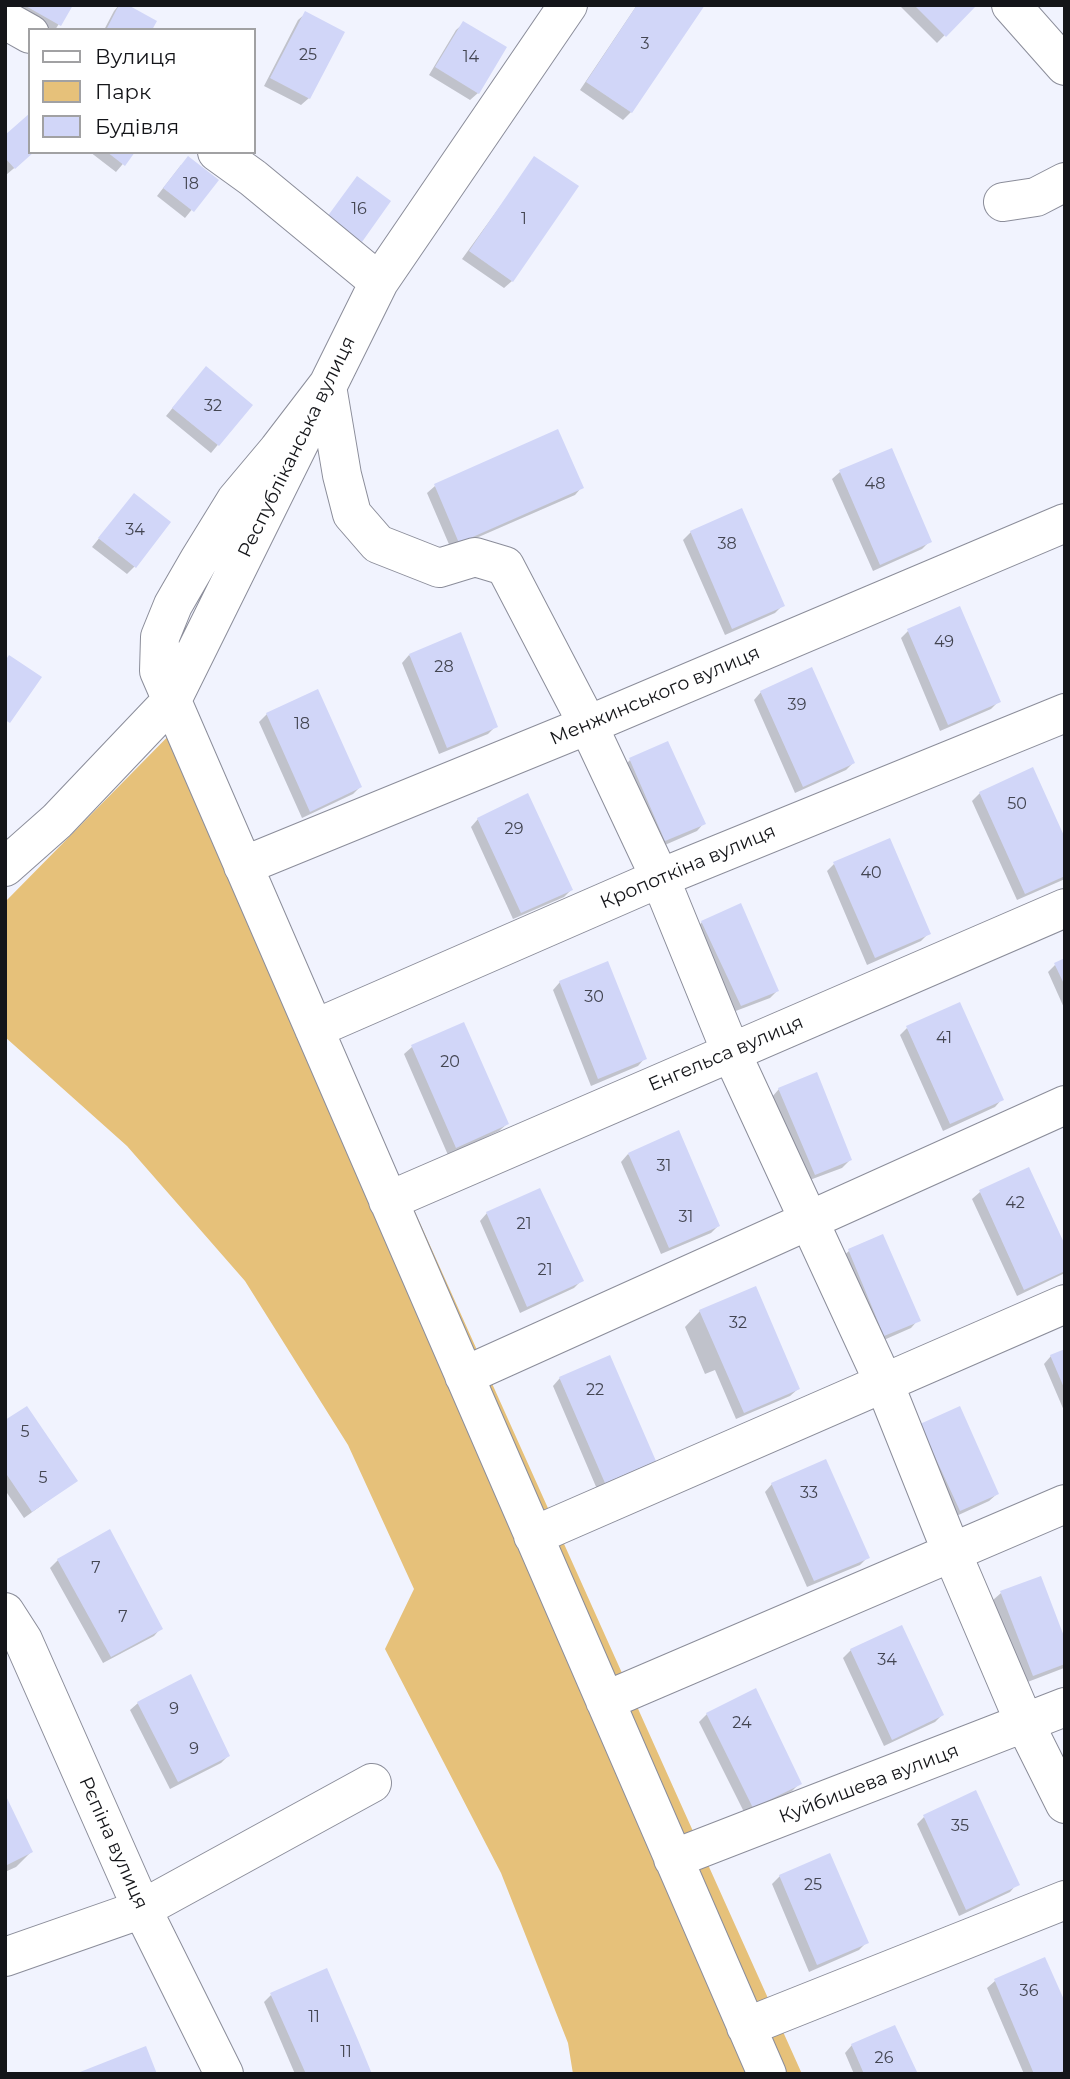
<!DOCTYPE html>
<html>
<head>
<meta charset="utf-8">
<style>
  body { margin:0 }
  #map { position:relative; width:1070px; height:2079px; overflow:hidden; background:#f1f3fe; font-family:Montserrat,sans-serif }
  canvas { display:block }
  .frame { position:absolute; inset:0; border:7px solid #141519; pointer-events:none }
  .legend { position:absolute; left:28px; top:28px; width:228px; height:126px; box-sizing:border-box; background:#fff; border:2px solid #a1a1a3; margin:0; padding:9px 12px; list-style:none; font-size:21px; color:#141519 }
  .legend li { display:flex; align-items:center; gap:14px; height:35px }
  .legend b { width:35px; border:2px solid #a1a1a3 }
</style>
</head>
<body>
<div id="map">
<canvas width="1070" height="2079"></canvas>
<div class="frame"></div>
<ul class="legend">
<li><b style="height:9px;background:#fff"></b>Вулиця</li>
<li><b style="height:19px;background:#e6c17a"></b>Парк</li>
<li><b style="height:19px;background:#d1d6f8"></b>Будівля</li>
</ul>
</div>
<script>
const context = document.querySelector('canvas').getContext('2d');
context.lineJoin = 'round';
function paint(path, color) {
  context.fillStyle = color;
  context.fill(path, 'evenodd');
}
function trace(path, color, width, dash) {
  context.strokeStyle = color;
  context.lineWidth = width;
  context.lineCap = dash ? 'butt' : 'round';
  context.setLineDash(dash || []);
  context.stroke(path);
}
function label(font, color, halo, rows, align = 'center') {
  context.font = font + ' Montserrat,sans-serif';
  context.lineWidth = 7;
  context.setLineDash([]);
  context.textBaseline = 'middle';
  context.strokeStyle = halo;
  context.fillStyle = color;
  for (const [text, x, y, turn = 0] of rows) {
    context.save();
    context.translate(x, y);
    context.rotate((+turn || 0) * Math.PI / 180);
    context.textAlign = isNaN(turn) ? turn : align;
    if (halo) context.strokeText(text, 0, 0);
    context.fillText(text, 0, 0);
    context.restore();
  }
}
paint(new Path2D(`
  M191,713L802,2074H573L568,2043L501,1873L385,1649L414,1589L348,1445L245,1281L127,1146L5,1037V902Z`), '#e6c17a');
paint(new Path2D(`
  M20,5H71L55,30H47L16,12Z
  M119,5L150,30H104L114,11Z
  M637,5H701L631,112L623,120L580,90Z
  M899,5H974L937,43Z
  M306,13L309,98L301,105L264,86L298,20Z
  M464,23L478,93L470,100L429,75L456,30Z
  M5,137L33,152L6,175L5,174Z
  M90,152H133L116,172Z
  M535,158L512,281L504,288L462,259Z
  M181,165L216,180L185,218L157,196Z
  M199,376L251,405L211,453L166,416Z
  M891,450L930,541L922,549L873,571L832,479L840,472Z
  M435,486L582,487L575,495L451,549L427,493Z
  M134,495L135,566L127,574L92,547Z
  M691,532L783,605L775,613L725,635L683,540Z
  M908,631L999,701L991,709L940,731L901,638Z
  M409,655L496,726L488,734L439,754L402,663Z
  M761,692L853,763L846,770L795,793L754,700Z
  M267,714L360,787L353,794L302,818L259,722Z
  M630,760L704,823L697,831L658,848L623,767Z
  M980,793L1065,842V879L1017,900L972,801Z
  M478,819L571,890L564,897L513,919L471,827Z
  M834,864L929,933L921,941L867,965L827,871Z
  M702,922L777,991L770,998L733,1012L695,930Z
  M1065,960V1010L1048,972L1055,965Z
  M560,982L645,1058L638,1066L591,1086L553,990Z
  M463,1024L507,1124L499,1131L448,1155L404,1054L412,1047Z
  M907,1028L1002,1099L995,1107L943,1131L900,1035Z
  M779,1089L850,1160L842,1168L807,1181L772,1097Z
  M628,1154L718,1226L711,1233L661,1254L621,1162Z
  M1028,1169L1065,1249V1273L1017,1296L972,1199L980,1192Z
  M487,1213L582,1280L574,1288L520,1313L480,1221Z
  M882,1236L918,1320L911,1328L877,1343L841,1258L849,1251Z
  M700,1311L798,1389L790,1396L736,1419L715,1370L705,1374L685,1327Z
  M1065,1351V1413L1044,1364L1051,1356Z
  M560,1378L654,1460L646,1468L597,1489L553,1386Z
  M5,1422L75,1481L24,1518L5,1490Z
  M921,1426L997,1494L989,1501L952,1518Z
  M772,1484L868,1557L860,1565L807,1587L765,1492Z
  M109,1532L161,1628L154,1636L103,1663L50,1568L58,1560Z
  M1001,1593L1065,1643L1064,1668L1025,1683L993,1600Z
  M851,1650L942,1715L935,1722L884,1746L843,1658Z
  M755,1690L800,1783L792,1791L745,1814L699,1722L707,1714Z
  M138,1703L228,1756L221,1763L170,1789L130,1710Z
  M5,1798L31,1852L16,1867L5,1872Z
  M924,1817L1017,1884L1010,1892L959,1916L917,1824Z
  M780,1876L867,1942L859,1950L809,1972L772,1884Z
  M1044,1959L1065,2008V2073L1024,2074L987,1988L995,1981Z
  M271,1995L370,2074H295L264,2002Z
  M852,2045L915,2074H854L845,2053Z`), '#0003');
paint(new Path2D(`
  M24,5H73L61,26Z
  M119,5H128L157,21L152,30H106Z
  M637,5H705L632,113L586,82Z
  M914,5H977L946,37Z
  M305,11L345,32L310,99L270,78Z
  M463,21L507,47L479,94L435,67Z
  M30,113V152H34L15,169L5,158V135Z
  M107,152H135L125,166Z
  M188,156L219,180L194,212L163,188Z
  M534,156L579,186L513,282L469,251Z
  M357,176L391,201L362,242L327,217Z
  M206,366L253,405L219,446L172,408Z
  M558,429L584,488L459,543L434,484Z
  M892,448L932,542L880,565L839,470Z
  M134,493L171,522L136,568L98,538Z
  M742,508L785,606L732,629L690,531Z
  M960,606L1001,702L948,725L907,629Z
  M461,632L498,727L447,748L409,654Z
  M9,655L42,677L10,723L5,720V661Z
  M812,667L855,763L803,787L760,691Z
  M318,689L362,787L310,812L266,713Z
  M668,741L706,824L665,841L629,758Z
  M1033,767L1065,838V876L1025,894L979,792Z
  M528,793L573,890L521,913L477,818Z
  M890,838L931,934L875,958L833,862Z
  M741,903L779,991L741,1006L701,921Z
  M1065,958V986L1054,963Z
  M608,961L647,1059L598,1079L559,981Z
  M960,1002L1004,1100L950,1124L906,1026Z
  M464,1022L509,1124L456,1148L411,1045Z
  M817,1072L852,1160L815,1175L778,1088Z
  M679,1130L720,1226L669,1248L628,1153Z
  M1029,1167L1065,1245V1271L1024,1290L979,1190Z
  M540,1188L584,1281L527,1307L486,1212Z
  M883,1234L921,1321L884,1336L848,1249Z
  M756,1286L800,1389L744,1413L699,1310Z
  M1065,1349V1390L1050,1355Z
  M610,1355L656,1461L605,1483L559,1377Z
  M27,1406L78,1481L32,1512L5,1472V1420Z
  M960,1406L999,1494L960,1511L920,1424Z
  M826,1459L870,1558L814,1581L771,1483Z
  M110,1529L163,1629L111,1657L57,1559Z
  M1041,1576L1065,1639V1664L1033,1676L1000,1591Z
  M902,1625L944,1715L892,1740L850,1649Z
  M191,1674L230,1756L178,1782L137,1702Z
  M756,1688L802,1784L753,1808L706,1713Z
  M976,1790L1020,1885L966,1910L923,1815Z
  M5,1794L33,1852L5,1866Z
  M830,1853L869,1943L817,1965L779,1875Z
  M1045,1957L1065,2002V2070L1056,2074H1034L994,1979Z
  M327,1968L358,2040L372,2074H306L270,1993Z
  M895,2025L918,2074H864L851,2044Z
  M146,2046L157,2074H80V2072Z`), '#d1d6f8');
const minor = new Path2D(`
  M1011,5L1065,66
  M5,20L30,34
  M217,152L253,178L379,282
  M1003,202L1036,197L1065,182
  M327,386L278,450L236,500L199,560L173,605L160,637L159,671L767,2074
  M327,386L342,475L352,514L378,544L439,568L475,557L505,566L588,725L660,878L731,1052L884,1383L952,1553L1025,1724L1065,1804
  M243,866L588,725L1065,523
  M5,867L57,821L172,700L379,282L568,5
  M314,1029L660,878L1065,713
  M388,1201L1065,908
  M464,1376L1065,1105
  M533,1536L1065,1304
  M5,1612L23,1640L142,1909L224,2074
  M605,1701L1065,1504
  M673,1859L1065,1707
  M5,1957L142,1909L372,1783
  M746,2027L1065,1900`);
trace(minor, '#8b8d9a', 40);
trace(minor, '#fff', 38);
label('16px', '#434551', null, [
  ["3",645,44],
  ["25",308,55],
  ["14",471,57],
  ["18",191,184],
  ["16",359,209],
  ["1",524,219],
  ["32",213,406],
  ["48",875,484],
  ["34",135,530],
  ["38",727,544],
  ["49",944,642],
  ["28",444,667],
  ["39",797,705],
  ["18",302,724],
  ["50",1017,804],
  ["29",514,829],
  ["40",871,873],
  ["30",594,997],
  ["41",944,1038],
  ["20",450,1062],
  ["31",664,1166],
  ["42",1015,1203],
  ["31",686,1217],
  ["21",524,1224],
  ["21",545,1270],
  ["32",738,1323],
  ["22",595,1390],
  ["5",25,1432],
  ["5",43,1478],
  ["33",809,1493],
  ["7",96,1568],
  ["7",123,1617],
  ["34",887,1660],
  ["9",174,1709],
  ["24",742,1723],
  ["9",194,1749],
  ["35",960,1826],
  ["25",813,1885],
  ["36",1029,1991],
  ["11",314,2017],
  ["11",346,2052],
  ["26",884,2058]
]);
label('19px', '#141519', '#fff', [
  ["Республіканська вулиця",297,447,-64],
  ["Менжинського вулиця",655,696,-23],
  ["Кропоткіна вулиця",688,867,-23],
  ["Енгельса вулиця",726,1054,-23],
  ["Куйбишева вулиця",869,1784,-21],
  ["Рєпіна вулиця",113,1843,66]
]);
</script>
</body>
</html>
